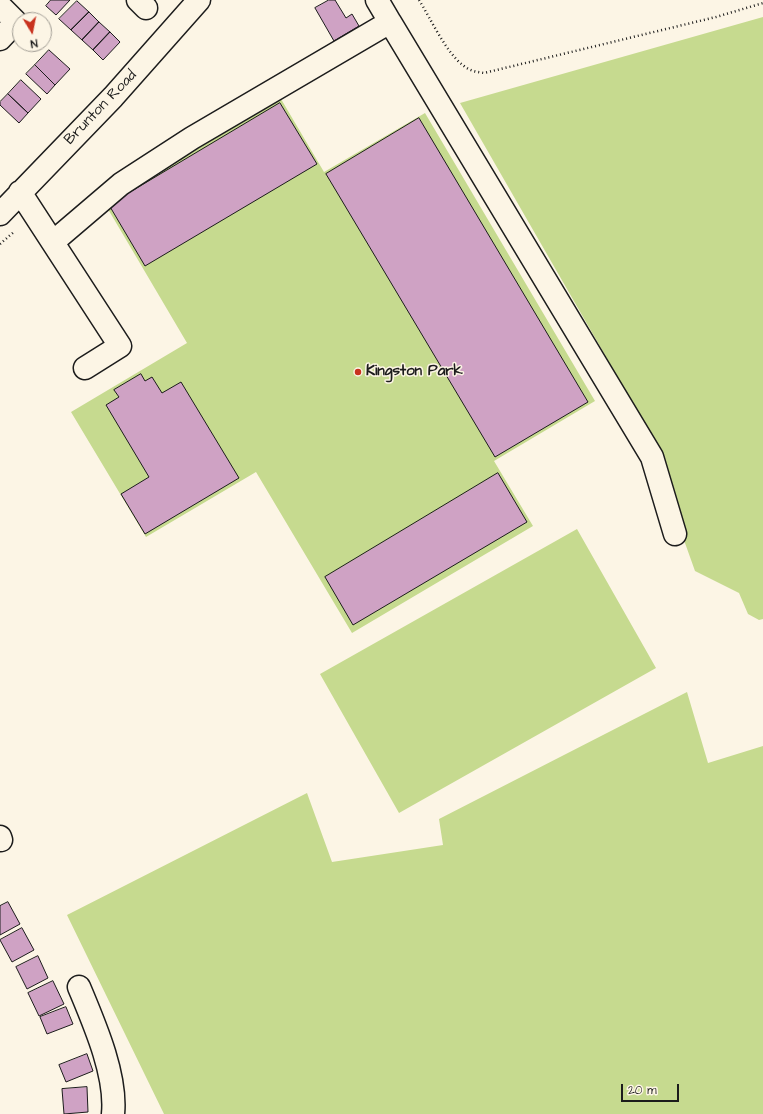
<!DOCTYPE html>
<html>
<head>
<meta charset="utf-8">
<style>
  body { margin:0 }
  #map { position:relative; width:763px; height:1114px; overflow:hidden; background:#fcf5e5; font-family:"Architects Daughter",sans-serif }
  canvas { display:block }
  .north { position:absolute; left:12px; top:12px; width:40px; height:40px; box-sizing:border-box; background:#fcf5e5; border:1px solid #a29e95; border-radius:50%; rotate:170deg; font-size:11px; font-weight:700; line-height:16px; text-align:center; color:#1c1c1c }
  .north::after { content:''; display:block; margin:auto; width:14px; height:18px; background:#c8321e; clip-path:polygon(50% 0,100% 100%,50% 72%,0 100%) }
  .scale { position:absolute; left:621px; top:1084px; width:58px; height:18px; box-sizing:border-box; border:2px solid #1c1c1c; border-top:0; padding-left:5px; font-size:12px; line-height:14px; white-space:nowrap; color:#1c1c1c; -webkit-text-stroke:3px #fcf5e5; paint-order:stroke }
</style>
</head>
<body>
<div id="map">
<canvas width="763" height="1114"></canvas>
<div class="north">N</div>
<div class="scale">20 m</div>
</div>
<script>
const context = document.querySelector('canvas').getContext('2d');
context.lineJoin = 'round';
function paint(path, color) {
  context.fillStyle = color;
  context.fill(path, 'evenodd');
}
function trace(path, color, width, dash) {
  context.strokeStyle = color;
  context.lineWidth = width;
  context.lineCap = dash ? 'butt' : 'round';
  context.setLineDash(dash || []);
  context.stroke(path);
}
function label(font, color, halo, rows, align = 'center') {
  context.font = font + ' "Architects Daughter",sans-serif';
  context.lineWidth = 3;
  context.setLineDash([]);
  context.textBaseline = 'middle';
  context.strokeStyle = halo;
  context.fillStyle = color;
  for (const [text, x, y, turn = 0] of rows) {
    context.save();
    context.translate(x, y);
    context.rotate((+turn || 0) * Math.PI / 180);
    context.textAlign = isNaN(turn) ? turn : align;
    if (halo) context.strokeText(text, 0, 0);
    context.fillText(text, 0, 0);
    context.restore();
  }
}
paint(new Path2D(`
  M763,17V619L759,620L748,614L739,593L695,571L680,529L655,442L460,103Z
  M281,99L324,172L425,113L595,401L494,461L533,526L352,633L256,472L146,537L71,412L187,343L105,204Z
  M577,529L656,668L399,813L320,674Z
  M687,692L708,763L763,746V1114H164L67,915L307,793L332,862L443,845L439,819Z`), '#c6da8f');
const building = new Path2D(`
  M51,0H70L56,15L46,6Z
  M329,0H335L346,18L352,14L359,26L334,41L315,8Z
  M77,1L89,12L71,30L59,19Z
  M89,12L99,22L82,40L71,30Z
  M99,22L110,32L93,50L82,40Z
  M110,32L120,42L103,60L93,50Z
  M49,50L70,69L55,85L35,65Z
  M35,65L55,85L47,94L26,74Z
  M21,80L41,99L28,113L8,94Z
  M8,94L28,113L19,123L0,105V102Z
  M280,103L317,164L145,266L109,205Z
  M419,118L588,402L495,457L326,174Z
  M141,374L145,381L152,377L162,393L181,382L239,478L145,534L121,494L149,477L106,405L119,397L114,390Z
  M498,473L527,522L353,625L325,577Z
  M8,902L20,924L0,935V906Z
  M22,928L34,950L12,962L0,940Z
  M38,956L48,978L27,989L16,967Z
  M53,981L64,1004L39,1016L28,993Z
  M66,1007L73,1024L47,1034L40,1017Z
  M87,1054L93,1071L66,1082L59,1065Z
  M87,1087L88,1112L64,1114L62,1089Z`);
paint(building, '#cfa2c4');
trace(building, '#1c1c1c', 1);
const minor = new Path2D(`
  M138,0L146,8
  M0,6L16,22L0,39
  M390,22L652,457L675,534
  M20,192L120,346L85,368
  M0,214L113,97L199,0
  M53,242L121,184L192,138L390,22L377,0
  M0,837L1,840
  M79,987C94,1023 117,1075 113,1114`);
trace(minor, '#1c1c1c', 25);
trace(new Path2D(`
  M419,0C431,19 446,53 464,66C470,71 477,72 484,73L716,17L763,3
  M0,244L15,231`), '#1c1c1c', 2.5, [1, 3]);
trace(minor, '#fcf5e5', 22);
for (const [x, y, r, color] of [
  [358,372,4,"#c8321e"]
]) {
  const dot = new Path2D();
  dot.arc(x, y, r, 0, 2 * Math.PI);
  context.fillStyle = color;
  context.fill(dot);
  trace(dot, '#fcf5e5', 1.5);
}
label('15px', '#1c1c1c', '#fcf5e5', [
  ["Brunton Road",101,108,-46]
]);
label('bold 15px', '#1c1c1c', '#fcf5e5', [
  ["Kingston Park",366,372]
], 'left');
</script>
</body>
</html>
